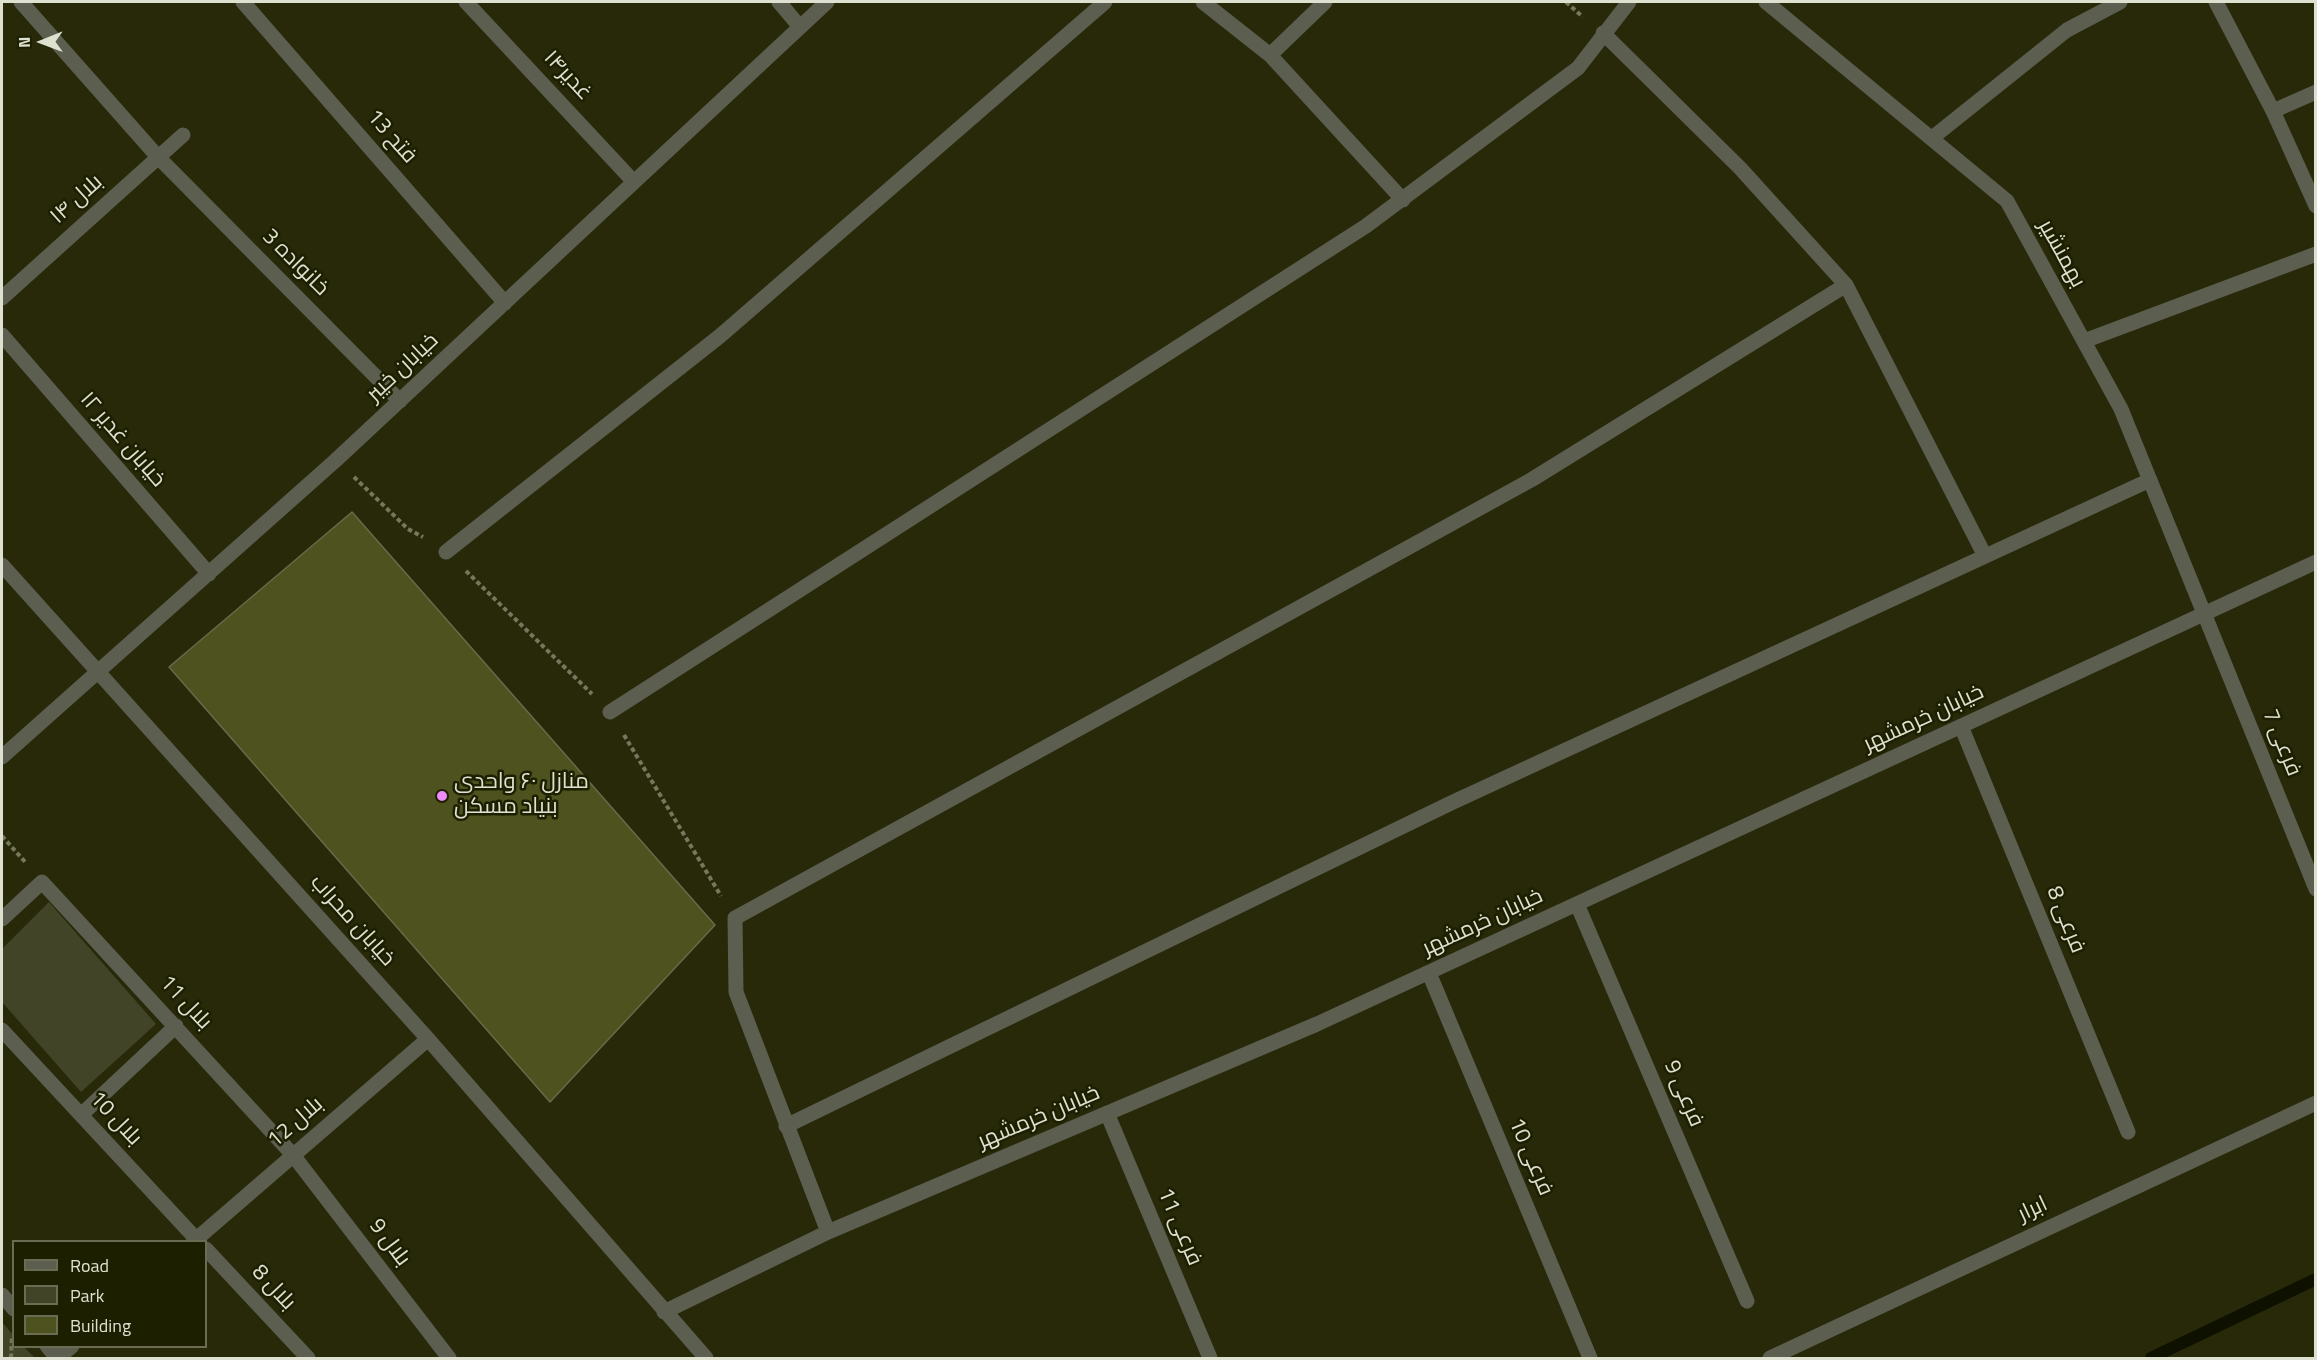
<!DOCTYPE html>
<html>
<head>
<meta charset="utf-8">
<style>
  body { margin:0 }
  #map { position:relative; width:2317px; height:1360px; overflow:hidden; background:#272909; font-family:"Titillium Web",sans-serif }
  canvas { display:block }
  .frame { position:absolute; inset:0; border:3px solid #dee1cf; pointer-events:none }
  .legend { position:absolute; left:12px; top:1240px; width:195px; height:108px; box-sizing:border-box; background:#1d1f01; border:2px solid #6a6d53; margin:0; padding:8px 10px; list-style:none; font-size:18px; color:#dee1cf }
  .legend li { display:flex; align-items:center; gap:12px; height:30px }
  .legend b { width:30px; border:2px solid #6a6d53 }
  .north { position:absolute; left:12px; top:12px; width:60px; height:60px; -webkit-text-stroke:4px #1d1f01; paint-order:stroke; rotate:269deg; font-size:16px; font-weight:700; line-height:24px; text-align:center; color:#dee1cf }
  .north::after { content:''; display:block; margin:auto; width:21px; height:27px; background:#dee1cf; clip-path:polygon(50% 0,100% 100%,50% 72%,0 100%) }
</style>
</head>
<body>
<div id="map">
<canvas width="2317" height="1360"></canvas>
<div class="frame"></div>
<ul class="legend">
<li><b style="height:8px;background:#5c5e50"></b>Road</li>
<li><b style="height:16px;background:#424427"></b>Park</li>
<li><b style="height:16px;background:#4e521f"></b>Building</li>
</ul>
<div class="north">N</div>
</div>
<script>
const context = document.querySelector('canvas').getContext('2d');
context.lineJoin = 'round';
function paint(path, color) {
  context.fillStyle = color;
  context.fill(path, 'evenodd');
}
function trace(path, color, width, dash) {
  context.strokeStyle = color;
  context.lineWidth = width;
  context.lineCap = dash ? 'butt' : 'round';
  context.setLineDash(dash || []);
  context.stroke(path);
}
function label(font, color, halo, rows, align = 'center') {
  context.font = font + ' "Titillium Web",Cairo,sans-serif';
  context.lineWidth = 5;
  context.setLineDash([]);
  context.textBaseline = 'middle';
  context.strokeStyle = halo;
  context.fillStyle = color;
  for (const [text, x, y, turn = 0] of rows) {
    context.save();
    context.translate(x, y);
    context.rotate((+turn || 0) * Math.PI / 180);
    context.textAlign = isNaN(turn) ? turn : align;
    if (halo) context.strokeText(text, 0, 0);
    context.fillText(text, 0, 0);
    context.restore();
  }
}
paint(new Path2D(`
  M49,902L156,1024L81,1092L2,1002V949Z
  M2,1322L13,1335L14,1346L24,1347L35,1358H2Z`), '#424427');
trace(new Path2D(`
  M2151,1358L2316,1279`), '#0e1000', 12);
const building = new Path2D(`
  M352,512L715,925L550,1102L169,667Z`);
paint(building, '#4e521f');
trace(building, '#676b4a', 1.5);
trace(new Path2D(`
  M1566,2L1583,17
  M354,477L408,529L423,537
  M466,571L592,694
  M624,735L721,896
  M2,836L26,863
  M11,1358L12,1336`), '#76785e', 4, [4.5, 3]);
trace(new Path2D(`
  M21,2L158,157L400,401
  M243,2L505,303
  M466,2L634,182
  M779,2L800,27
  M1203,2L1270,55L1403,200
  M1766,2L2007,201L2121,409L2316,889
  M2216,2L2273,111L2316,92
  M1603,33L1740,168L1846,285L1985,556
  M1270,55L1325,2
  M2273,111L2316,206
  M1932,138L2067,30L2120,2
  M2,298L183,135
  M2,335L209,574
  M2084,341L2316,254
  M446,552L720,336L1105,2
  M2,565L428,1039L706,1358
  M610,712L1366,226L1578,68L1629,2
  M1961,726L2128,1132
  M2,757L336,460L827,2
  M1577,904L1747,1301
  M2,919L42,882L293,1155L449,1358
  M1429,973L1590,1358
  M2,1030L199,1242
  M1107,1113L1210,1358
  M81,1115L176,1026
  M786,1126L1451,803L2150,480
  M828,1232L736,992L735,918L1531,480L1846,285
  M193,1242L428,1039
  M206,1249L308,1358
  M2,1295L14,1309
  M664,1312L828,1232L1317,1024L2316,562
  M47,1346L57,1358
  M58,1358L72,1346
  M1770,1358L2316,1103`), '#5c5e50', 15);
for (const [x, y, r, color] of [
  [442,796,6,"#ed8cf9"]
]) {
  const dot = new Path2D();
  dot.arc(x, y, r, 0, 2 * Math.PI);
  context.fillStyle = color;
  context.fill(dot);
  trace(dot, '#1d1f01', 2);
}
label('22px', '#dee1cf', '#1d1f01', [
  ["غدیر۱۴",567,76,47],
  ["فتح 13",391,137,49],
  ["بلال ۱۴",77,200,-42],
  ["بهمنشیر",2061,254,61],
  ["خانواده 3",295,263,45],
  ["خیابان خیبر",403,368,-43],
  ["خیابان غدیر ۱۲",122,440,49],
  ["خیابان خرمشهر",1924,719,-25],
  ["فرعی 7",2281,743,68],
  ["فرعی 8",2065,920,68],
  ["خیابان محراب",352,921,48],
  ["خیابان خرمشهر",1483,923,-25],
  ["بلال 11",185,1003,47],
  ["فرعی 9",1683,1094,67],
  ["خیابان خرمشهر",1039,1118,-23],
  ["بلال 10",115,1119,47],
  ["بلال 12",296,1123,-41],
  ["فرعی 10",1530,1157,67],
  ["ابرار",2033,1210,-25],
  ["فرعی 11",1179,1227,67],
  ["بلال 9",389,1243,53],
  ["بلال 8",273,1288,47]
]);
label('22px', '#dee1cf', '#1d1f01', [
  ["منازل ۶۰ واحدی",454,783],
  ["بنیاد مسکن",454,808]
], 'left');
</script>
</body>
</html>
